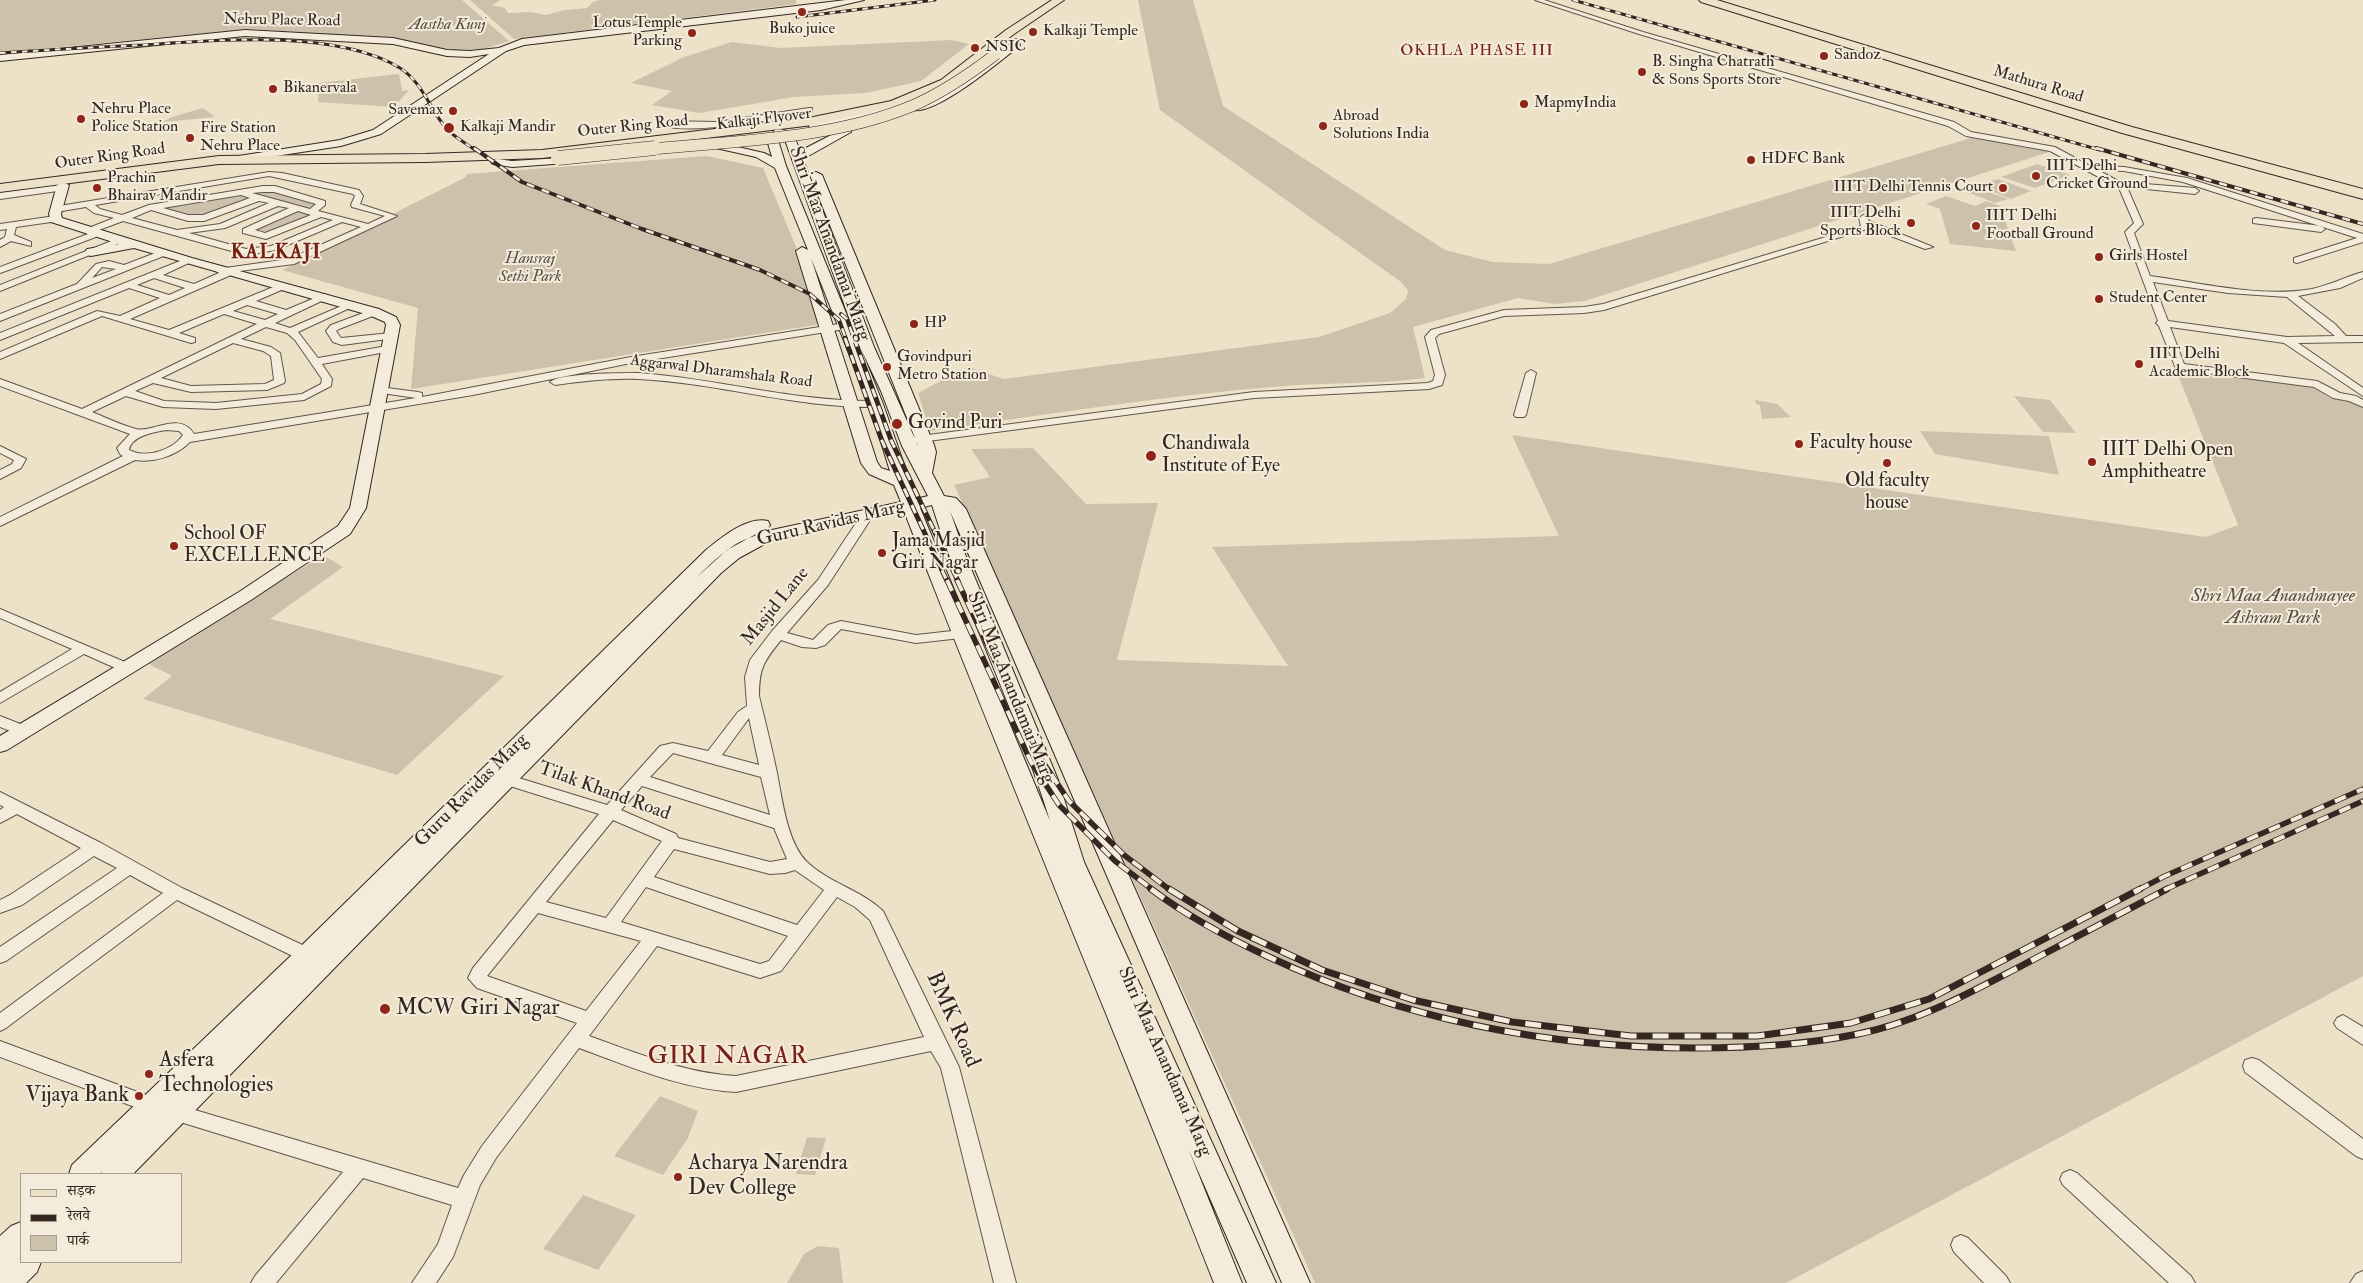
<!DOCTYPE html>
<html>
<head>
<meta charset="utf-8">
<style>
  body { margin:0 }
  #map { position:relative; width:2363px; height:1283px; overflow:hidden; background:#ede1c8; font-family:"IM FELL Double Pica","Noto Serif Devanagari",serif }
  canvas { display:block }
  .legend { position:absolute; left:20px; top:1173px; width:162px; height:90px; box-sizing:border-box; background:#f3ecdb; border:1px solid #a79d91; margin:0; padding:6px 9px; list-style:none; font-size:15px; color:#352621 }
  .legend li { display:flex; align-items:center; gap:10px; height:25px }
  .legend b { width:25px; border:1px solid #a79d91 }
</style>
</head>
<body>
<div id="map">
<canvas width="2363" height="1283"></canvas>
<ul class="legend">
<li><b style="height:6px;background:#ede1c8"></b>सड़क</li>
<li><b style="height:6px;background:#352621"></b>रेलवे</li>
<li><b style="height:14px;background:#cec1ac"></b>पार्क</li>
</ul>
</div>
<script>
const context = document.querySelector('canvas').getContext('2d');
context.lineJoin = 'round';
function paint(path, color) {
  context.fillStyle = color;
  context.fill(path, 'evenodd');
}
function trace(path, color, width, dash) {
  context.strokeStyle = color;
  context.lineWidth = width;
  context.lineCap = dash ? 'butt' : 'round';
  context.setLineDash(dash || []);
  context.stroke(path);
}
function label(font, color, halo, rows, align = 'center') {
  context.font = font + ' "IM FELL Double Pica",serif';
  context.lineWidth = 4;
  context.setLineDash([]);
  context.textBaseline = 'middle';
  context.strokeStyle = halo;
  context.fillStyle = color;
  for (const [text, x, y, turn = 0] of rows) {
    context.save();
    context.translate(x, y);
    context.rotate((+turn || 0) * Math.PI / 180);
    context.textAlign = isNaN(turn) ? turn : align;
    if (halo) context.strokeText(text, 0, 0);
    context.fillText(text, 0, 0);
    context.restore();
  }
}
paint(new Path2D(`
  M0,0H462L509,41L484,49L444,51L345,35L248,29L0,53Z
  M470,0H501L492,5L505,8L508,13L530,12L546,15L565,10L587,8L593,2L600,0H796V4L514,39Z
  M1138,0H1193L1223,106L1445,250L1493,262L1549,264L1971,138L2042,148L2049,152L1585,301L1555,304L1518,298L1413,327L1425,378C1374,385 1322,382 1271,387C1157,397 1043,415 930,431L918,393L967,367L1004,379L1319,337L1390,313L1406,299L1408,290L1401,282L1160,110Z
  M952,40L969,44L921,81L866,93L794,97L699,113L652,105L672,91L631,83L684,57L732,42L781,48Z
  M399,74L402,91L409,90L394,107L318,102L319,83Z
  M203,108L215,117L163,122L172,117Z
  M707,156L763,168L828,323L411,389L418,308L282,270L466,177V174Z
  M2037,164L2070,175L2035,188L2001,177Z
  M1998,179L2031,191L2011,199L1976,185Z
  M1974,187L2008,199L1995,203L1962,190Z
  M267,189L316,203L315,207L309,209L250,193Z
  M236,195L249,198L210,214L192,217L160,207Z
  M1946,196L1975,206L1986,201L2000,206L2016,251L1950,244L1940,209L1926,204Z
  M298,210L312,214L268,232L254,229Z
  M2176,370L2316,384L2363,407V976L1786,1283H1315L954,485L990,477L971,449L1033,448L1086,504L1158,503L1117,660L1288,666L1212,547L1559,536L1512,435L2206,537L2238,525Z
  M2014,396L2050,400L2076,433L2043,432Z
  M1755,400L1777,404L1791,417L1762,419L1760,405L1756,404Z
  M1920,431L2049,436L2059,475L1935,454Z
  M323,555L343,567L270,619L504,676L397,775L143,699L172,676L147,663Z
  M660,1096L698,1111L688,1138L663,1175L614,1156Z
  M807,1137L826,1138L815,1175L796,1174Z
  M583,1195L636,1215L598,1270L543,1249Z
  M818,1246L839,1248L843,1283H787L804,1254Z`), '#cec1ac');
const street = new Path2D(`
  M1535,0H1544L1643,32L1954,122L1971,132L2055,147L2088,165L2124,167L2187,178L2363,234V242L2297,263L2294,262V258L2357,238L2183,182L2124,171L2098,170L2120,182L2195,188L2199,191L2195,194L2127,187L2143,224L2134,233L2150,276C2203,283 2259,298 2312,289C2330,285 2345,277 2363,272V278L2340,288L2298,296L2335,324L2346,336H2363V342L2298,343L2363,388V396L2284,343L2170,327L2184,364L2317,381L2340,393L2356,396L2363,400V407L2349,401L2333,398L2314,387L2176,369L2159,326L2156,323L2158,321L2125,232L2134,223L2119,188L2069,161L2050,151L1966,136L1948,126L1639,34ZM2153,282L2228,293L2287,297L2335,336L2287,337L2168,321Z
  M809,108H812V112C784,118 679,138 658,123L662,121L717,122Z
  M269,172L282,173L359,190L363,196L360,204L397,216L294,264L232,272L231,275L130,319L169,330L283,283L288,286L286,288L256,301L286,310L322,295L325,294L330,297L275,323L290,328L346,304H352L354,306L298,332L318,358L387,346L392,349L391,351L322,364L332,379L331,386L304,400L216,409L163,407L126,396L92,412C107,418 121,425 136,429C153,433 180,411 194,434L416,398L375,392L374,390L379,387L418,392L422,393V397L631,357L845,323L850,326L845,329L631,363L473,395L190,442C176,456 154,463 135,460L0,526V517L123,456L120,454L117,448L130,434L0,386V379L82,409L257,324L224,314L179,333L195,338V342L191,343L102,316L0,359V352L97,311L120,316L160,298L129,288L0,340V333L185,259L193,261L163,275L194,284L219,273L216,271L218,269L289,259L361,227L342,222L276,250L246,255L123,221L99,230L103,233L101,235L3,272L0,273V267L88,234L85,231L86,229L114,218L94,213L86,207L56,212L53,211V207ZM269,176L353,194L355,196L351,205L352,207L385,216L368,224L318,211L325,205V201L275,186H263L149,205L122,215L100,209L95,205ZM263,192H274L316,204L310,209L252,193ZM241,195L250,198L203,215H188L163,208ZM259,201L269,203L220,224L177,230L132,218L151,210L188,221H204ZM278,206L289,208L243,229V233L266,239L321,217L333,220L271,246L246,249L189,233L225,228ZM298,211L311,215L265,233L255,230ZM154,278L185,288L169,295L137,285ZM247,305L278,314L265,320L233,311ZM266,327L287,333L295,340L322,379L321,384L302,394L216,403L164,401L135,391L153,383L191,392L267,390L284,383L285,381L280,353L271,347L241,339ZM233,343L263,351L271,356L274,380L265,384L191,386L161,378ZM166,430L179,431L183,435C173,450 146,459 129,450C131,436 154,432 166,430Z
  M62,185L66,188L65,190L0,199V193Z
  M1863,215L1866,216L1869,221L1933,247L1925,249L1870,228L1604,310L1584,313L1504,316L1439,334L1435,338L1445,375L1442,385L1429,389L1254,398L913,443L907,440L913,437L1254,392L1428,383L1433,381L1435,375L1425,337L1431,330L1504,310L1584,307L1603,304L1859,227L1861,226L1859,218Z
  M55,216L59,219L58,221L16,227L14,235L31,242V246L11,241L0,247V240L5,237L7,229L0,230V224Z
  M2256,218L2321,226L2325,229L2321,232L2253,223V219Z
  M119,238L127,240L0,291V285Z
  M163,250L166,251V255L0,321V314L77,284L96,264L109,261L124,265ZM102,267L116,269L92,278Z
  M374,309L378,310V314L339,329L336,331L341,338L391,333L395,334V338L342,345L333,342L326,331L331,325Z
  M1531,370L1536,373L1526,415L1524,417H1516L1514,415L1526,373Z
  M639,373C719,379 796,402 876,401L881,404L876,407C795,408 719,383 638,379C611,378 583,381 555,385L550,382C559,373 623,373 639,373Z
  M0,446L26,459L21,468L0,479V470L12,464L14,460L0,453Z
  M868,510L874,514L828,585L787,633L813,640L828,625L841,621L916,635L961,630L968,634L961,638L916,643L841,629L825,645L816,648L802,647L781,640C764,661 759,668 759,696C765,721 772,748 777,773C782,798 787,843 807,862C829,883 861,890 883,911L959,1067L1016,1283H994L941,1068L931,1051L736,1092C681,1089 631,1067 579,1048L496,1158L480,1185L453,1257L436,1283H412L438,1244L452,1205L363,1178L276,1283H251L255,1276L343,1172L151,1113L0,1057V1041L151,1097L458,1188L464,1175L482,1146L577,1023L477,988L468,978L473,968L599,814L494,781L491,777L494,773L499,772L607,805L660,746L673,743L708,751L738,712L747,706L745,677L750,660L772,631L818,580L864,511ZM749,718L758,760L759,765L722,755ZM673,753L761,777L770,815L650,777ZM642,786L774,828L787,859L770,862L678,838L676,834L621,810ZM613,820L662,841L606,918L546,902ZM674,849L770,874L785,873L795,870L824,890L797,925L654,877ZM646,887L788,936L769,961L760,964L621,922ZM837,897L855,907L870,920L924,1037L736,1076C684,1073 637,1053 589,1036L657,946L760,978L781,971ZM538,913L641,941L586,1011L487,976Z
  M0,609L132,665L134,668L132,671H122L84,654L0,703V692L72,649L0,618Z
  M0,716L28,727L30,731L28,735L23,736L0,727Z
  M0,792L101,843L182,888L313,950L316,955L313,960L307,962L301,960L177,900L6,1028L0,1031V1013L163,893L130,875L6,961L0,963V947L117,868L94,856L22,905L0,913V900L10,895L81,848L17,814L0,823V810L4,807L0,805Z
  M2343,1015L2363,1027V1045L2337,1028L2334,1023L2337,1018Z
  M2252,1058L2259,1060L2363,1139V1159L2356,1156L2245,1072L2243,1066L2245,1060Z
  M2070,1170L2077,1173L2191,1276L2195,1283H2169L2063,1185L2060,1179L2063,1173Z
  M1961,1235L1968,1238L2006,1276L2010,1283H1984L1954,1252L1951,1245L1954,1238Z
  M2363,1271V1283H2350L2356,1274Z`);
const secondary = new Path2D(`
  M846,0H864L821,10L524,45L506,51L381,134L341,146L243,161L239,160V156L340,140L373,130L489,54L470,57L447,56L393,44L245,36L0,61V55L245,30L393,38L447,50L470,51L499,48L522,39Z
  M1010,39H1016L1020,45L1018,47C999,62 936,115 913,110V106L946,92L1010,44Z
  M894,101L899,104L898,106L883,114L814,130L809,127L810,125L876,110Z
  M847,127L851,128V132L803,159L874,347L919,448L810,175L812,173L816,172L822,175L934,445L936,452L932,473L944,496L956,498L966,509L1310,1283H1282L950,511L965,554L1058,780L1084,862L1276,1283H1247L1188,1148L1242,1283H1214C1113,1025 1004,770 904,511L770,541L739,558L721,573L133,1174H102V1172L100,1174H69L72,1165L299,948L706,550C721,538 747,516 768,521L770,525C765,534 746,538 736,544C722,553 710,564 697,577L727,550L758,533L901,502L894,485L869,474L861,463L796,251L802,247L808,250L775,168L756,157L716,148L715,146L720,143L764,153L772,157L767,140L775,130C790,127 796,139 800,151ZM780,137L785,140L859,345L786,166L778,140ZM811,258L869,404L890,471L881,468L877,462ZM861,349L881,391L902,446L928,496L916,499L883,404ZM932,505C966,613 1018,714 1050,821L920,508Z
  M577,157L581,158V162L512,167L493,164L491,162L497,159L512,161Z
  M63,182L69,185L61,214L62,218L192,258L379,309L396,317L400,325L366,508L350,534L251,600L7,750L0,752V736L239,592L338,526L350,508L386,325L385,322L369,315L134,248L91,256L87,255L85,252L87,249L119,244L51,222L49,214L57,185Z
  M21,1222V1262H41L37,1272L26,1283H0V1236L11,1226Z`);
const primary = new Path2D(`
  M1052,0H1064L1014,34L949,84L898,106L813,125L542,158L425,162L219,164L0,192V184L219,156L425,154L542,150L813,117L891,101L941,80L1006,30Z`);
const highway = new Path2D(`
  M1699,0H1717L2132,127L2363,189V199L2122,133L1701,2Z`);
trace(street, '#63554b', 2);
trace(secondary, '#352621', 2);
trace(primary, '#352621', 2);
trace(highway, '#352621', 2);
paint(street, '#f3ecdb');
paint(secondary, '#f3ecdb');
paint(primary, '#ede1c8');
paint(highway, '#ede1c8');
const railFar4 = new Path2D(`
  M1573,0L2100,150
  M797,17L935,0
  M0,53C48,50 96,47 143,45C216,40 336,29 400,68C422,82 429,107 445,127C452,136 466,143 475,150`);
const railFar3 = new Path2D(`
  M474,148L522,182L642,229L760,270L810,294L839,320L846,339
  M2096,148L2363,224
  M841,314L847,319L854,339`);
const railFar2 = new Path2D(`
  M845,338L882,441L947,581
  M854,338L891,440L958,581`);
const railFar1 = new Path2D(`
  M947,580L1031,762L1059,805L1115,861L1153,890
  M957,580L1041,759L1069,801L1124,855L1170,890
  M2138,890L2165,876L2363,789
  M2164,890L2363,801`);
const rail = new Path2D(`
  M1151,889C1187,916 1228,938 1269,957C1402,1019 1549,1048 1696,1048C1750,1048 1804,1045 1858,1034C1918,1022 1969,993 2023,965C2071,940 2119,914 2167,889
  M1169,889L1238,931L1322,970L1413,1000L1512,1022L1631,1036H1757L1851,1023L1929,999L2140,889`);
trace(railFar4, '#352621', 3);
trace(railFar3, '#352621', 4);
trace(railFar2, '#352621', 5);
trace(railFar1, '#352621', 5.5);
trace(rail, '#352621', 7);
trace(railFar4, '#f3ecdb', 2, [5.5]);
trace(railFar3, '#f3ecdb', 2.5, [8]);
trace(railFar2, '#f3ecdb', 3, [9]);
trace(railFar1, '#f3ecdb', 4, [12]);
trace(rail, '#f3ecdb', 5, [16]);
const primaryBridgeFar1 = new Path2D(`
  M642,150C729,141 830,140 912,106C942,93 970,74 996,54`);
const primaryBridge = new Path2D(`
  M558,158L655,148`);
trace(primaryBridgeFar1, '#352621', 12, []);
trace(primaryBridge, '#352621', 15, []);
trace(primaryBridgeFar1, '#ede1c8', 11);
trace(primaryBridge, '#ede1c8', 14);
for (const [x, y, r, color] of [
  [802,12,5,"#8f2418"],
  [1033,32,5,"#8f2418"],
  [692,33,5,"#8f2418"],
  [975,48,5,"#8f2418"],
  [1824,56,5,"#8f2418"],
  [1642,72,5,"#8f2418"],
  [273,89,5,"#8f2418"],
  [1524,104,5,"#8f2418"],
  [453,111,5,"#8f2418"],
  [81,119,5,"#8f2418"],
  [1323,126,5,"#8f2418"],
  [449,128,6,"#8f2418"],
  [190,138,5,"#8f2418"],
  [1751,160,5,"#8f2418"],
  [2036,176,5,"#8f2418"],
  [97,188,5,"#8f2418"],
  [2003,188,5,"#8f2418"],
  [1911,223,5,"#8f2418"],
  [1976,226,5,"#8f2418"],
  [2099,257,5,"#8f2418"],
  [2099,299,5,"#8f2418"],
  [914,324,5,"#8f2418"],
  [2139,364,5,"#8f2418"],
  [887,367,5,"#8f2418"],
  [897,424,6,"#8f2418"],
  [1799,444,5,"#8f2418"],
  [1151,456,6,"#8f2418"],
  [2092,462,5,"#8f2418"],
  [1887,463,5,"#8f2418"],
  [174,546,5,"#8f2418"],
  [882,553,5,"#8f2418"],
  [385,1009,6,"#8f2418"],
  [149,1074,5,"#8f2418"],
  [139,1096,5,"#8f2418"],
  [678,1177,5,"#8f2418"]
]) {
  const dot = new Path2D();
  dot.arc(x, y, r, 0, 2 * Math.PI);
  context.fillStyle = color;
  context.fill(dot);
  trace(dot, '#f3ecdb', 2);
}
label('16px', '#352621', '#f3ecdb', [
  ["Nehru Place Road",282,21,1],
  ["Mathura Road",2038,85,17],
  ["Kalkaji Flyover",764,120,-7],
  ["Outer Ring Road",633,127,-6],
  ["Outer Ring Road",110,157,-8],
  ["Aggarwal Dharamshala Road",721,372,7]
]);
label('16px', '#352621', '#f3ecdb', [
  ["Lotus Temple",682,24,"right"],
  ["Parking",682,42,"right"],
  ["Buko juice",802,30,"center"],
  ["Kalkaji Temple",1043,32],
  ["NSIC",985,48],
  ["Sandoz",1834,56],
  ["B. Singha Chatrath",1652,63],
  ["& Sons Sports Store",1652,81],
  ["Bikanervala",283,89],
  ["MapmyIndia",1534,104],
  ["Nehru Place",91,110],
  ["Police Station",91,128],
  ["Savemax",443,111,"right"],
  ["Abroad",1333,117],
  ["Solutions India",1333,135],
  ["Kalkaji Mandir",460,128],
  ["Fire Station",200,129],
  ["Nehru Place",200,147],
  ["HDFC Bank",1761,160],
  ["IIIT Delhi",2046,167],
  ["Cricket Ground",2046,185],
  ["Prachin",107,179],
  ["Bhairav Mandir",107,197],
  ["IIIT Delhi Tennis Court",1993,188,"right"],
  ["IIIT Delhi",1901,214,"right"],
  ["Sports Block",1901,232,"right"],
  ["IIIT Delhi",1986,217],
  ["Football Ground",1986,235],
  ["Girls Hostel",2109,257],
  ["Student Center",2109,299],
  ["HP",924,324],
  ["IIIT Delhi",2149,355],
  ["Academic Block",2149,373],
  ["Govindpuri",897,358],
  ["Metro Station",897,376]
], 'left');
label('italic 16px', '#5b4d44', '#f3ecdb', [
  ["Aastha Kunj",447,26],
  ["Hansraj",530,260],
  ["Sethi Park",530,278]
]);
context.letterSpacing = '1px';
label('16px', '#7a1f14', '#f3ecdb', [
  ["OKHLA PHASE III",1477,52]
]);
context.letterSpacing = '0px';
label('19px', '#352621', '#f3ecdb', [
  ["Shri Maa Anandamai Marg",829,244,70],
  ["Guru Ravidas Marg",831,524,-13],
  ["Masjid Lane",776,607,-51],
  ["Shri Maa Anandamai Marg",1010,688,68],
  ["Guru Ravidas Marg",472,791,-45],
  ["Tilak Khand Road",604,792,20],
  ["Shri Maa Anandamai Marg",1164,1062,66]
]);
label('19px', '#352621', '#f3ecdb', [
  ["Govind Puri",908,424],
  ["Faculty house",1809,444],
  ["Chandiwala",1162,445],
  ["Institute of Eye",1162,467],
  ["IIIT Delhi Open",2102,451],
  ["Amphitheatre",2102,473],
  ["Old faculty",1887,482,"center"],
  ["house",1887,504,"center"],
  ["School OF",184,535],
  ["EXCELLENCE",184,557],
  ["Jama Masjid",892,542],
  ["Giri Nagar",892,564]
], 'left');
label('italic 19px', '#5b4d44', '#f3ecdb', [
  ["Shri Maa Anandmayee",2273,597],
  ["Ashram Park",2273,619]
]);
context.letterSpacing = '1px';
label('bold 20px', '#7a1f14', '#f3ecdb', [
  ["KALKAJI",276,254]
]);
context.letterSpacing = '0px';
label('22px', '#352621', '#f3ecdb', [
  ["MCW Giri Nagar",396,1009],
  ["Asfera",159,1061],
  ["Technologies",159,1086],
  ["Vijaya Bank",129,1096,"right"],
  ["Acharya Narendra",688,1164],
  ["Dev College",688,1189]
], 'left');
label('22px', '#352621', '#f3ecdb', [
  ["BMK Road",952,1020,66]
]);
context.letterSpacing = '1px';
label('24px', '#7a1f14', '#f3ecdb', [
  ["GIRI NAGAR",728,1058]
]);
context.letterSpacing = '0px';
</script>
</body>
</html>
